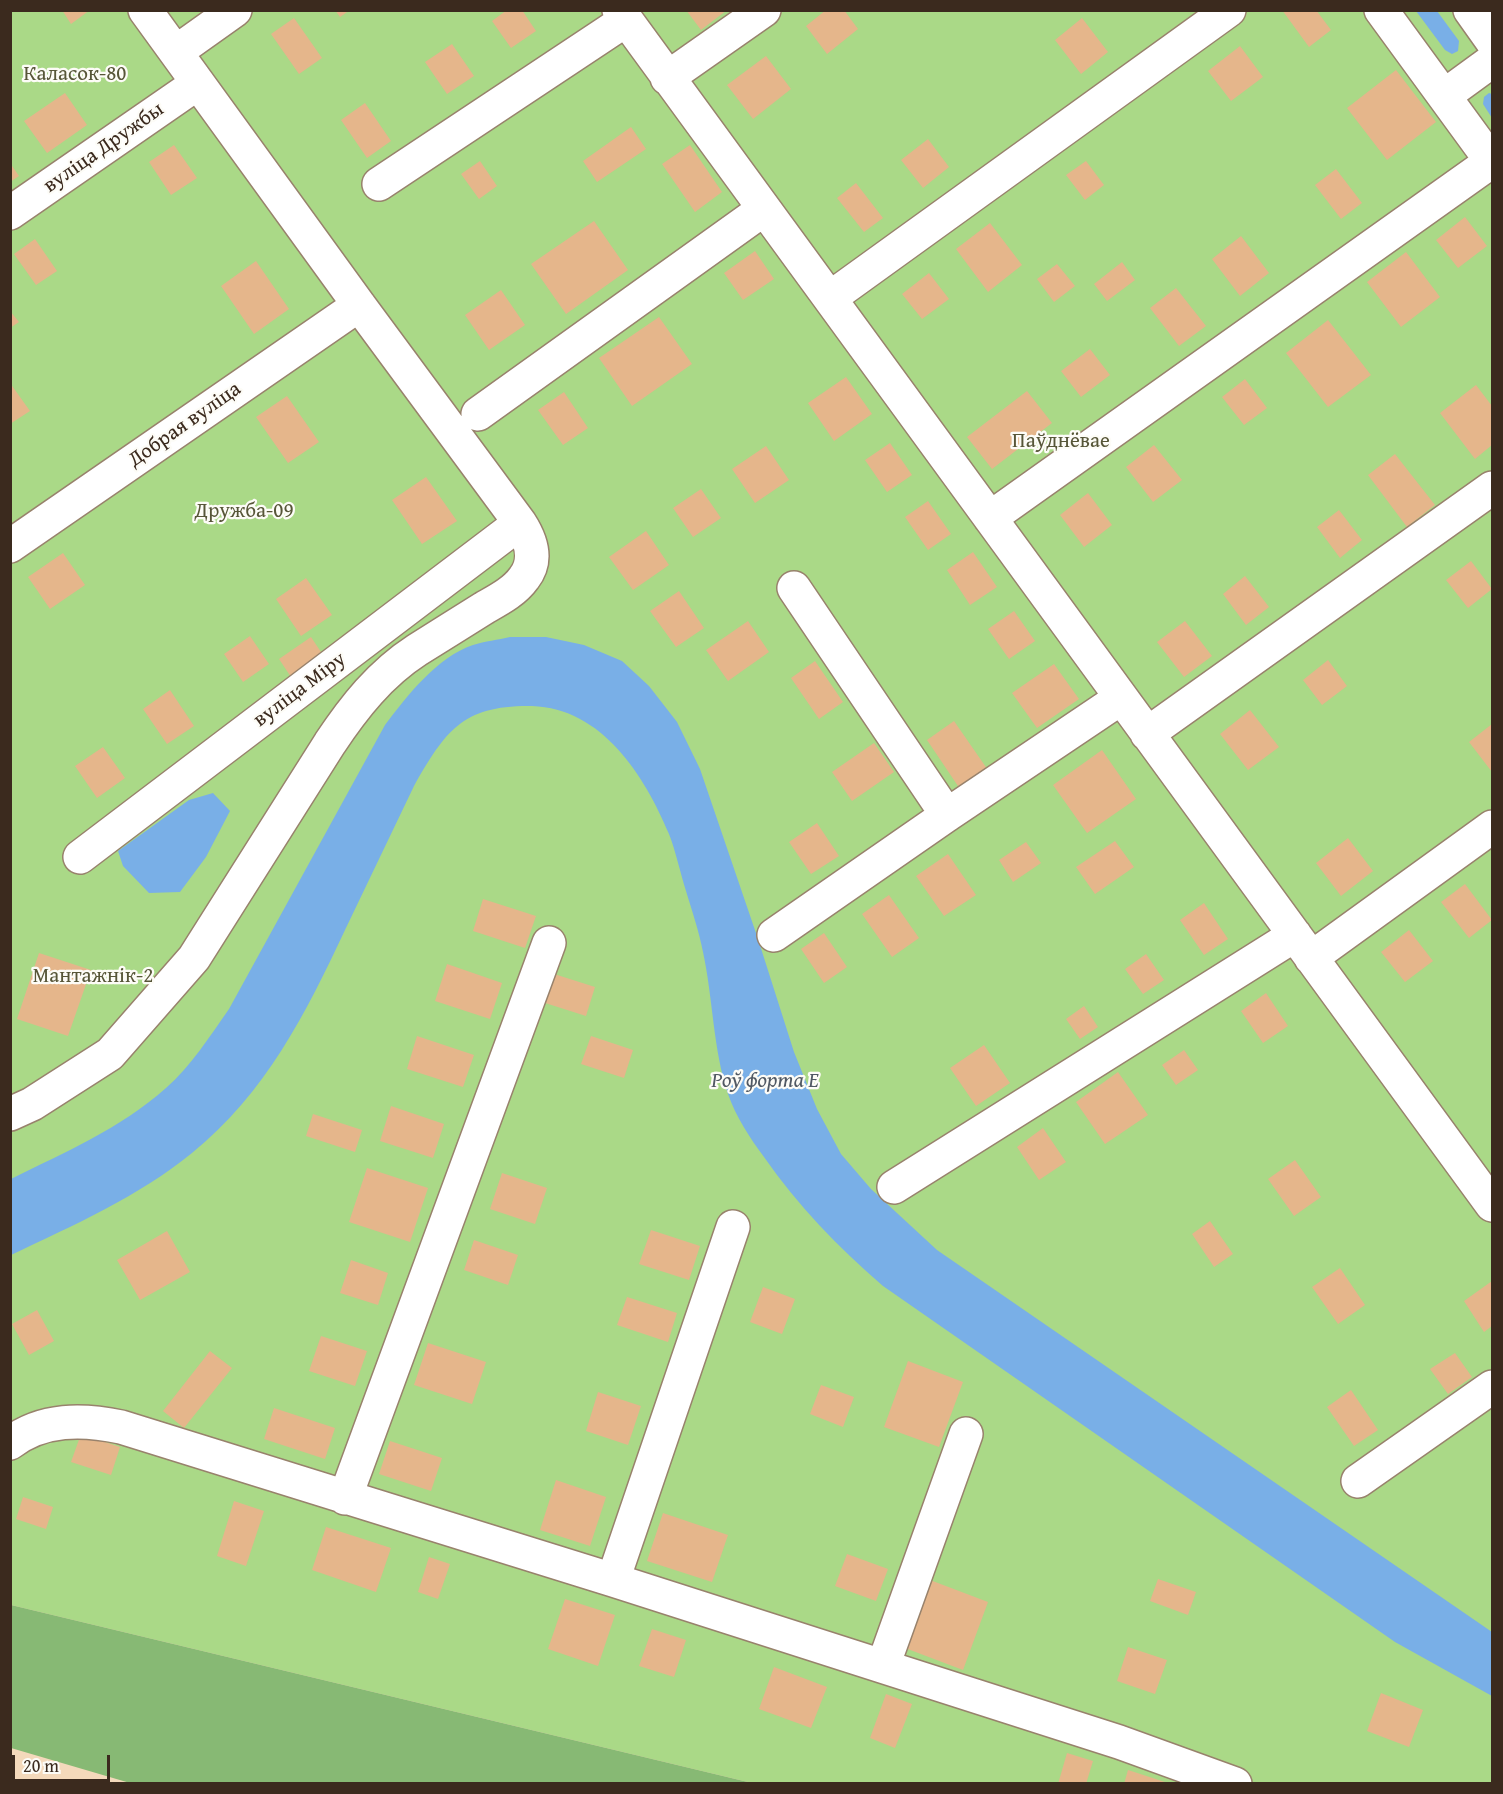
<!DOCTYPE html>
<html>
<head>
<meta charset="utf-8">
<style>
  body { margin:0 }
  #map { position:relative; width:1503px; height:1794px; overflow:hidden; background:#f4d9bb; font-family:"Gentium Book Plus",serif }
  canvas { display:block }
  .frame { position:absolute; inset:0; border:12px solid #3b2a1e; pointer-events:none }
  .scale { position:absolute; left:12px; top:1755px; width:98px; height:27px; box-sizing:border-box; border:3px solid #3b2a1e; border-top:0; padding-left:8px; font-size:18px; line-height:21px; white-space:nowrap; color:#3b2a1e; -webkit-text-stroke:4px #fdfcf7; paint-order:stroke }
</style>
</head>
<body>
<div id="map">
<canvas width="1503" height="1794"></canvas>
<div class="frame"></div>
<div class="scale">20 m</div>
</div>
<script>
const context = document.querySelector('canvas').getContext('2d');
context.lineJoin = 'round';
function paint(path, color) {
  context.fillStyle = color;
  context.fill(path, 'evenodd');
}
function trace(path, color, width, dash) {
  context.strokeStyle = color;
  context.lineWidth = width;
  context.lineCap = dash ? 'butt' : 'round';
  context.setLineDash(dash || []);
  context.stroke(path);
}
function label(font, color, halo, rows, align = 'center') {
  context.font = font + ' "Gentium Book Plus",serif';
  context.lineWidth = 4.5;
  context.setLineDash([]);
  context.textBaseline = 'middle';
  context.strokeStyle = halo;
  context.fillStyle = color;
  for (const [text, x, y, turn = 0] of rows) {
    context.save();
    context.translate(x, y);
    context.rotate((+turn || 0) * Math.PI / 180);
    context.textAlign = isNaN(turn) ? turn : align;
    if (halo) context.strokeText(text, 0, 0);
    context.fillText(text, 0, 0);
    context.restore();
  }
}
paint(new Path2D(`
  M10,11H1492V1783H752L11,1605Z`), '#aad987');
paint(new Path2D(`
  M11,1605L752,1783H130L11,1748Z`), '#87b974');
paint(new Path2D(`
  M1416,11H1437L1459,41L1458,51L1452,54L1445,50Z
  M1489,93L1492,94V118L1483,104L1484,97Z
  M510,637H546L584,645L622,661L649,686L677,722L700,769L758,939L794,1052L817,1109L841,1154L871,1189L937,1250L1492,1632V1696L1395,1642L883,1286C838,1247 798,1206 764,1157C750,1138 736,1117 728,1094C713,1049 713,998 703,952C699,931 692,911 686,891C680,872 676,852 669,834C645,776 602,708 532,706C463,705 446,730 414,786C391,834 368,882 345,930C306,1013 266,1093 192,1153C138,1197 74,1225 11,1255V1179C65,1152 120,1129 166,1088C191,1066 210,1036 229,1009L385,725C407,696 437,657 473,645C485,641 498,640 510,637Z
  M213,793L230,811L206,857L180,892L149,893L123,866L118,851L189,800Z`), '#79afe7');
paint(new Path2D(`
  M62,10H90L71,24Z
  M335,10H350L340,17Z
  M507,10H522L536,31L511,48L492,21Z
  M686,10H727L701,30Z
  M826,10H844L858,29L827,54L806,26Z
  M1282,10H1316L1331,30L1309,47Z
  M294,18L322,58L299,74L271,34Z
  M1082,18L1108,52L1081,74L1055,40Z
  M452,44L474,76L447,94L425,62Z
  M1240,46L1263,77L1231,101L1208,71Z
  M766,56L791,89L753,119L727,85Z
  M1396,70L1436,122L1387,160L1347,108Z
  M65,93L87,125L47,153L24,121Z
  M365,103L391,141L367,158L341,120Z
  M631,127L646,149L597,182L583,161Z
  M928,139L949,167L923,188L901,160Z
  M174,145L197,178L171,195L149,162Z
  M690,145L722,192L695,212L662,164Z
  M480,161L497,186L479,199L461,174Z
  M1086,161L1104,185L1085,200L1066,175Z
  M10,163L19,176L10,182Z
  M1336,169L1362,203L1341,219L1315,185Z
  M856,183L883,218L864,232L837,198Z
  M1465,217L1487,246L1458,268L1436,240Z
  M594,221L628,270L566,314L531,264Z
  M990,223L1022,265L988,292L956,249Z
  M1241,236L1269,273L1240,296L1212,259Z
  M35,239L57,271L36,285L14,254Z
  M755,251L774,279L743,300L724,273Z
  M1406,252L1440,297L1401,327L1367,282Z
  M256,261L289,309L254,334L221,286Z
  M1122,262L1135,280L1107,301L1094,284Z
  M1057,264L1075,286L1054,302L1037,279Z
  M929,273L949,299L922,319L902,294Z
  M1176,288L1206,326L1179,346L1150,308Z
  M501,290L525,325L489,350L465,315Z
  M10,311L19,322L10,328Z
  M659,317L692,364L632,406L599,358Z
  M1328,320L1371,375L1328,407L1286,353Z
  M1090,349L1110,375L1081,397L1061,371Z
  M846,377L872,414L834,441L808,403Z
  M1245,379L1267,408L1244,425L1222,397Z
  M10,383L30,411L10,424Z
  M1476,385L1492,406V445L1475,459L1440,413Z
  M1027,391L1052,423L992,469L967,437Z
  M564,392L588,428L563,445L538,410Z
  M287,396L319,442L288,463L256,417Z
  M890,443L912,475L887,492L865,460Z
  M1154,445L1182,480L1153,502L1126,467Z
  M766,446L789,480L755,503L732,469Z
  M1395,454L1435,505L1407,527L1368,475Z
  M426,477L457,521L422,544L392,500Z
  M701,489L721,518L693,537L673,508Z
  M1088,493L1112,525L1084,547L1060,515Z
  M928,501L951,534L928,550L905,517Z
  M1339,510L1362,540L1340,558L1317,527Z
  M646,531L669,565L633,590L609,557Z
  M973,552L997,587L970,605L947,570Z
  M63,553L85,585L50,609L28,577Z
  M1471,561L1492,589L1468,608L1446,580Z
  M1245,576L1269,607L1246,625L1223,594Z
  M306,578L332,615L301,636L276,599Z
  M679,591L704,628L676,647L650,611Z
  M1014,611L1035,641L1009,659L988,629Z
  M748,621L769,652L728,681L706,650Z
  M1185,621L1212,656L1184,677L1157,642Z
  M250,636L269,664L243,682L224,654Z
  M311,637L325,658L293,680L279,659Z
  M1328,660L1347,686L1322,705L1303,680Z
  M815,661L843,702L819,719L791,678Z
  M1054,664L1079,699L1037,728L1012,693Z
  M170,690L194,726L167,744L143,709Z
  M1250,710L1279,747L1248,770L1220,734Z
  M954,721L990,773L962,792L927,740Z
  M1492,724V772L1469,742Z
  M874,743L894,772L852,801L832,772Z
  M103,747L125,778L97,798L75,766Z
  M1102,750L1136,799L1087,833L1053,785Z
  M817,823L839,856L811,874L789,842Z
  M1348,838L1373,871L1341,896L1316,863Z
  M1115,841L1134,867L1095,894L1076,867Z
  M1026,842L1041,863L1013,882L999,860Z
  M948,854L976,895L944,916L916,876Z
  M1465,884L1492,920L1469,938L1441,902Z
  M889,895L919,938L892,957L862,914Z
  M483,899L536,916L525,948L473,931Z
  M1204,903L1228,939L1204,955L1180,920Z
  M1409,930L1433,961L1405,982L1381,952Z
  M824,933L847,967L824,983L801,949Z
  M39,953L91,970L68,1036L17,1019Z
  M1146,954L1164,980L1143,994L1125,969Z
  M447,964L502,983L490,1019L435,1001Z
  M551,973L595,987L586,1016L542,1002Z
  M1266,993L1288,1026L1263,1043L1241,1011Z
  M1084,1006L1098,1027L1080,1039L1066,1019Z
  M417,1036L474,1055L463,1087L407,1069Z
  M591,1036L633,1050L624,1078L581,1064Z
  M984,1045L1010,1083L976,1106L950,1068Z
  M1184,1050L1198,1070L1176,1085L1162,1065Z
  M1118,1072L1148,1115L1105,1144L1076,1102Z
  M391,1106L444,1124L433,1158L380,1141Z
  M313,1114L362,1130L355,1152L306,1136Z
  M1043,1128L1066,1162L1039,1180L1017,1147Z
  M1295,1160L1321,1197L1294,1216L1268,1179Z
  M367,1168L428,1188L410,1242L349,1222Z
  M502,1173L547,1188L535,1224L490,1209Z
  M1210,1221L1233,1254L1214,1267L1192,1234Z
  M651,1230L700,1246L689,1280L639,1264Z
  M167,1231L190,1272L140,1300L117,1260Z
  M474,1240L518,1255L508,1285L464,1270Z
  M351,1260L388,1273L378,1305L340,1293Z
  M1340,1268L1365,1305L1338,1324L1312,1287Z
  M1492,1281V1326L1484,1332L1464,1301Z
  M763,1287L795,1299L782,1334L750,1322Z
  M627,1297L677,1313L668,1342L617,1325Z
  M37,1310L54,1341L29,1355L12,1324Z
  M321,1336L367,1351L355,1386L309,1371Z
  M428,1343L486,1362L472,1404L414,1385Z
  M210,1351L232,1368L184,1428L163,1411Z
  M1455,1353L1472,1377L1448,1394L1430,1369Z
  M908,1361L963,1382L939,1447L884,1427Z
  M821,1385L854,1397L843,1427L810,1414Z
  M1351,1390L1378,1430L1354,1446L1327,1407Z
  M598,1392L641,1406L628,1445L586,1431Z
  M274,1408L335,1428L325,1459L264,1439Z
  M81,1434L120,1447L111,1475L71,1462Z
  M390,1441L442,1458L431,1491L379,1474Z
  M556,1480L606,1497L590,1546L540,1530Z
  M23,1497L53,1507L46,1529L16,1519Z
  M234,1501L264,1511L246,1566L217,1556Z
  M663,1513L728,1535L712,1582L647,1561Z
  M326,1527L391,1548L376,1592L312,1570Z
  M847,1554L888,1569L876,1601L835,1586Z
  M429,1557L450,1564L438,1599L418,1592Z
  M1158,1579L1196,1592L1188,1615L1150,1601Z
  M930,1580L988,1602L963,1670L905,1648Z
  M565,1599L615,1615L598,1666L548,1649Z
  M652,1629L686,1640L674,1677L639,1666Z
  M1128,1647L1167,1660L1155,1694L1117,1681Z
  M774,1667L827,1687L811,1728L759,1709Z
  M1381,1693L1423,1710L1409,1747L1367,1731Z
  M886,1694L912,1704L895,1748L870,1738Z
  M1067,1753L1093,1761L1086,1784H1058Z
  M1128,1770L1168,1783V1784H1124Z`), '#e5b68b');
const minor = new Path2D(`
  M619,10L1492,1205
  M1381,10L1492,162
  M1470,10L1492,41
  M176,52L235,10
  M667,78L764,10
  M1444,96L1492,61
  M379,184L626,20
  M10,213L198,83
  M830,298L1229,10
  M478,414L764,209
  M990,518L1492,161
  M10,546L359,305
  M794,588L947,815
  M1147,734L1492,488
  M80,857L520,523
  M774,935L947,815L1121,698
  M1311,958L1492,827
  M10,1114L32,1104L110,1054L194,958L330,743C354,707 380,674 417,650C439,636 462,622 484,608C498,600 514,592 524,578C538,560 531,540 520,523L359,305L145,10
  M894,1187L1295,935
  M10,1443C43,1418 83,1419 121,1427L613,1580L1119,1742L1235,1784
  M1358,1481L1492,1387
  M345,1498L549,943
  M613,1580L733,1227
  M883,1666L966,1434`);
trace(minor, '#98826c', 36);
trace(minor, '#fff', 33);
label('21px', '#575638', '#fdfcf7', [
  ["Каласок-80",75,75],
  ["Паўднёвае",1061,442],
  ["Дружба-09",244,512],
  ["Мантажнік-2",93,977]
]);
label('21px', '#3b2a1e', '#fdfcf7', [
  ["вуліца Дружбы",104,148,-35],
  ["Добрая вуліца",185,425,-35],
  ["вуліца Міру",300,690,-37]
]);
label('italic 22px', '#515964', '#fdfcf7', [
  ["Роў форта Е",765,1081]
]);
</script>
</body>
</html>
